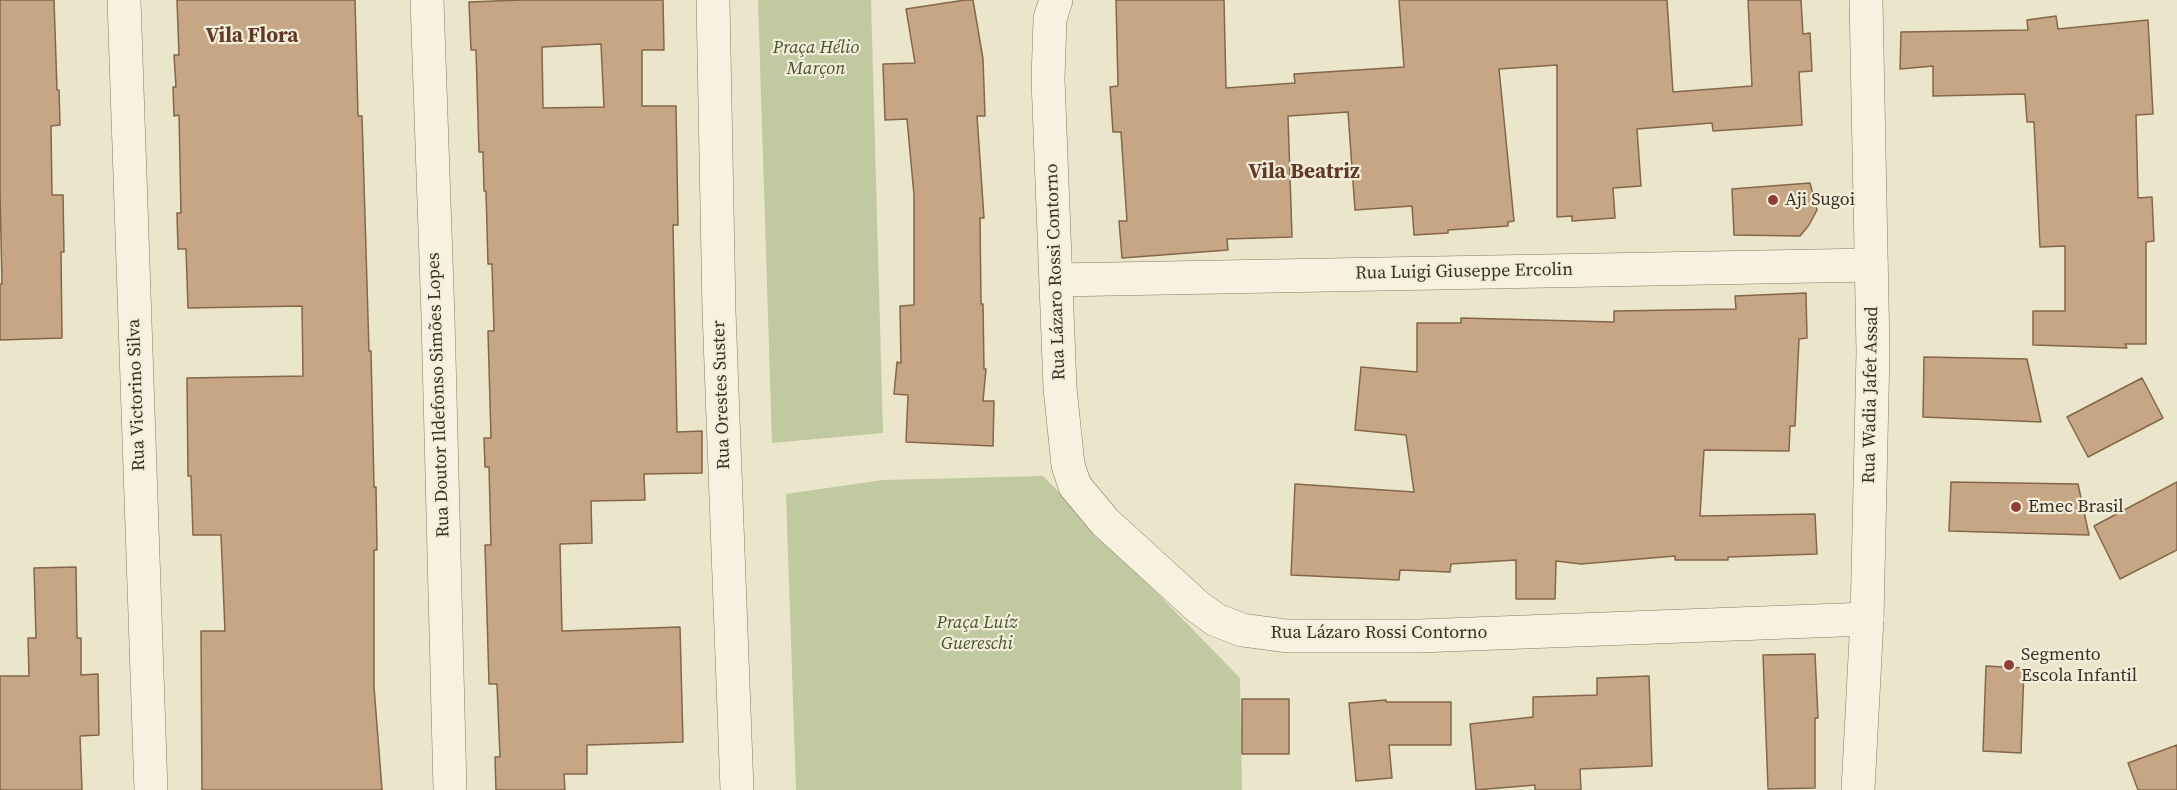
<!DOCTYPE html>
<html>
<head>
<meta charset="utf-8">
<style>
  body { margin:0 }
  canvas { display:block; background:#ebe5cc }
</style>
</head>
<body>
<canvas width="2177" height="790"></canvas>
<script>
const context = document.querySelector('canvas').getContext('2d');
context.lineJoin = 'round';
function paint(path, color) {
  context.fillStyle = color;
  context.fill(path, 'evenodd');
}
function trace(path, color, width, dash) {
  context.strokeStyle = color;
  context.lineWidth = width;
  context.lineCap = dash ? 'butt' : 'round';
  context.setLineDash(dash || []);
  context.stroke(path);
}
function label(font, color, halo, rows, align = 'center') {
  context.font = font + ' "Source Serif 4",serif';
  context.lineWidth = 4.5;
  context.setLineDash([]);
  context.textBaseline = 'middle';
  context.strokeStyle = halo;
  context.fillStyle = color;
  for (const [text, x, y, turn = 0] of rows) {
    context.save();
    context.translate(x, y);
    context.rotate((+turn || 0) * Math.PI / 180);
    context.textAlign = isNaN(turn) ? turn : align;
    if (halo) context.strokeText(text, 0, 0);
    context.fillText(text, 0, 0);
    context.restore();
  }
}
paint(new Path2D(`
  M758,0H871L883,433L772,443Z
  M1043,476L1240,678L1242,790H796L786,494L883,480Z`), '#c1c9a0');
const building = new Path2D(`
  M0,0H54L57,90H59L60,125L51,126L52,195H63L64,252H61L62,338L0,340V284H2L0,192Z
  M177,0H355L358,116H362L369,351H371L374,487H376L377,550H374V687L382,790H202L201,631H225L221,535H193L191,476H188L187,378L303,376L302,306L188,308L186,249H178L177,213H181L179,115L174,116L173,87H176L174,55H179Z
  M521,0H663L664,50H642V106H676L678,225H673L677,432L702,431V473L644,474L645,500L591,501L592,543L560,544L562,631L680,627L683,742L587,745V774H564L565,790H496L495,757H500L497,684H489L485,545H491L489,467H485L484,438H491L488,331H494L492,264H488L486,191H484L483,152H479L476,50H471L469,2ZM601,44L604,107L543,108L542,47Z
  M965,0H973L983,59L985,116H977L984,218H980L981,304H983L984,369H986L983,401H994L993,446L906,442L908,395L894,394L897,362L901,363L900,306L914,305V195L907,119L885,120L883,64L915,63L906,9Z
  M1116,0H1224L1226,88L1295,83L1294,74L1404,67L1399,0H1667L1673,92L1752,86L1748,0H1801L1803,34L1810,33L1812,71L1799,72L1802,125L1713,131L1712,123L1637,129L1641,186L1613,188L1615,218L1572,221V216L1557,217V65L1499,69L1514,221L1508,222V226L1448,230V233L1414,235L1412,206L1355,210L1348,112L1288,116L1292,237L1227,239L1228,250L1122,258L1119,221H1127L1121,132H1113L1110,87L1118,86Z
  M2056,16L2058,29L2148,20L2153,114L2136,115L2138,198L2152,197L2154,241L2146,242V344H2125L2127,348L2033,345V311H2065V246L2040,247L2034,122H2027L2025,94L1933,96V66L1900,69L1901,32L2028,30L2027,20Z
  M1810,183L1817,210L1809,225L1800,236L1734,235L1732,189Z
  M1806,293L1807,338L1799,339L1795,426H1790L1789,451L1704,450L1700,516L1815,514L1817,554L1728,557V560H1675V556L1581,564L1556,561L1555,599H1516V560L1451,564L1450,572L1400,570L1399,580L1291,575L1295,484L1414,492L1406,435L1355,430L1361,367L1417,372V323H1461V318L1614,322V311L1736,309L1735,296Z
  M1924,357L2027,359L2041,422L1923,417Z
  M2142,378L2163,418L2088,457L2067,417Z
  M1951,482L2078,484L2089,535L1949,531Z
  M2177,482V550L2120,579L2094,526Z
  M76,567L77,638H81V675L98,674L99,735L80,736L82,790H0V676H29L28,638H36L34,568Z
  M1815,654L1818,718H1815V788L1768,789L1763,655Z
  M1986,666L2024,668L2021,753L1983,751Z
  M1649,676L1652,766L1580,769L1581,790H1535V785L1476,790L1470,724L1533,717V697L1597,695V678Z
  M1242,699H1289V754H1242Z
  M1386,700V702H1451V745H1389L1392,778L1356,781L1349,703Z
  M2177,745V790H2138L2128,763Z`);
paint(building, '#c6a685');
trace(building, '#846649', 1.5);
const minor = new Path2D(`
  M124,0L151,790
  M427,0L438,317L450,790
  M713,0L719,311L737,790
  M1056,0L1050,19L1048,79L1060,388L1068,465L1075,486L1105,522L1198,607L1216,620L1242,630L1287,636H1419L1867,619
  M1057,280L1871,265`);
const tertiary = new Path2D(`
  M1858,790L1867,619L1873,351L1866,0`);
trace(minor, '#877961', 34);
trace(tertiary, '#877961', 34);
trace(minor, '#f7f1df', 33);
trace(tertiary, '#f7f1df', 33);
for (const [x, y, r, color] of [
  [1773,200,6,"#913e37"],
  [2016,507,6,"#913e37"],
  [2009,665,6,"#913e37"]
]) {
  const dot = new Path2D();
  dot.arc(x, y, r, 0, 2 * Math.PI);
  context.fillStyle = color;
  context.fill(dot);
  trace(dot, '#f3eedb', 2);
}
label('italic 18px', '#46542b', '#f3eedb', [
  ["Praça Hélio",816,48],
  ["Marçon",816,69],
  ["Praça Luíz",977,623],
  ["Guereschi",977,644]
]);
label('18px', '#393023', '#f3eedb', [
  ["Aji Sugoi",1785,200],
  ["Emec Brasil",2028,507],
  ["Segmento",2021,655],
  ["Escola Infantil",2021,676]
], 'left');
label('18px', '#393023', '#f3eedb', [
  ["Rua Lázaro Rossi Contorno",1056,272,-92],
  ["Rua Luigi Giuseppe Ercolin",1464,272,-1],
  ["Rua Victorino Silva",137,395,-92],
  ["Rua Doutor Ildefonso Simões Lopes",439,395,-92],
  ["Rua Orestes Suster",722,395,-92],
  ["Rua Wadia Jafet Assad",1871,395,-89],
  ["Rua Lázaro Rossi Contorno",1379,633]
]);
label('bold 21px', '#623826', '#f3eedb', [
  ["Vila Flora",252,37],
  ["Vila Beatriz",1304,173]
]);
</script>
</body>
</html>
